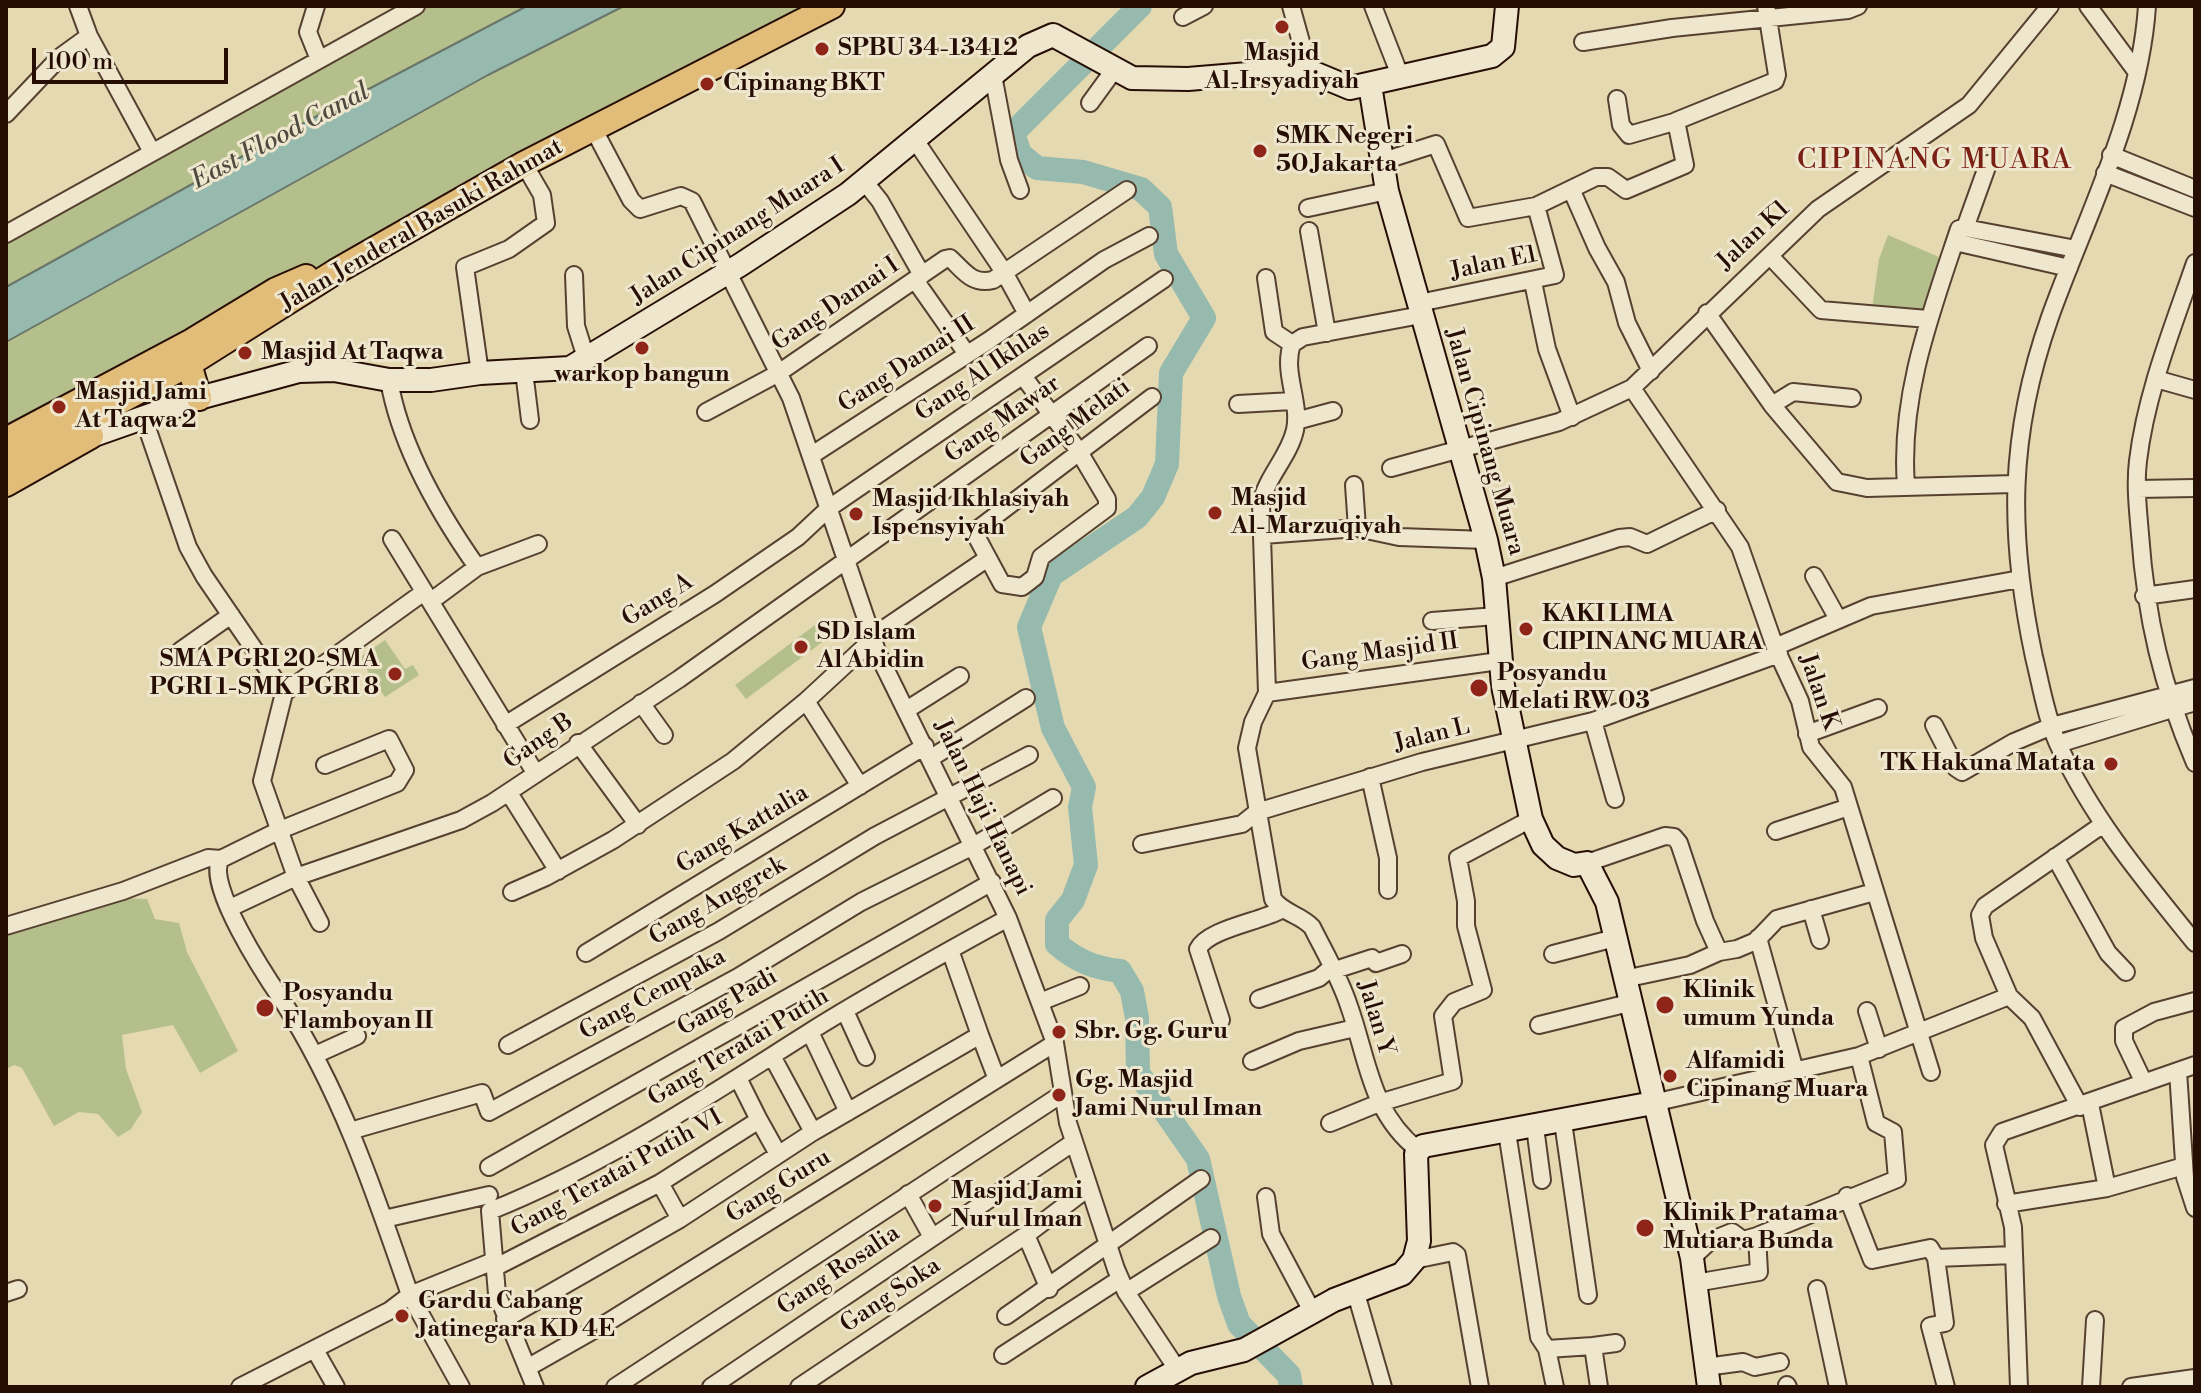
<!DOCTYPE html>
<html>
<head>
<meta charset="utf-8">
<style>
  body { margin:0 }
  #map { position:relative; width:2201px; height:1393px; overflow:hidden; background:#e5d9b2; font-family:"Libre Bodoni",serif }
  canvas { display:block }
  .frame { position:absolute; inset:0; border:8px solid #270e05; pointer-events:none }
  .scale { position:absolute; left:32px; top:48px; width:196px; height:36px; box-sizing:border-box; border:4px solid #270e05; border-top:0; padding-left:10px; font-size:24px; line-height:28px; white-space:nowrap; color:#270e05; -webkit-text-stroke:6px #eee6cd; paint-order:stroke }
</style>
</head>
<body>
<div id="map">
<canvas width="2201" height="1393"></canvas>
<div class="frame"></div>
<div class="scale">100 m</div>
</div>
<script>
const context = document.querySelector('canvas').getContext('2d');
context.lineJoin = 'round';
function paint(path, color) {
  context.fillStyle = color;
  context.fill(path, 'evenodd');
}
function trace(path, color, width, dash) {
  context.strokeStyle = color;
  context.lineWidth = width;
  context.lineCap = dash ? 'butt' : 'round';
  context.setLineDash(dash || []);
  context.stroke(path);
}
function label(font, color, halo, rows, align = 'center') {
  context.font = font + ' "Libre Bodoni",serif';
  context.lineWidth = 6;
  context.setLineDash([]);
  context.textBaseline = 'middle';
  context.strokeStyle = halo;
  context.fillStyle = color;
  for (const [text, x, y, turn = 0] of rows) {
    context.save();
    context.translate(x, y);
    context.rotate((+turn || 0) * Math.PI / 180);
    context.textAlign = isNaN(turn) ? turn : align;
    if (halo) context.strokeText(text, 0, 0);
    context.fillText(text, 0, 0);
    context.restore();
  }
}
paint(new Path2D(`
  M418,6H803L601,109L360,243L345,255L6,435V234Z
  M1888,235L1939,257L1923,314L1872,309L1879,259Z
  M823,619L833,634L746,699L735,685Z
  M385,640L405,669L413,665L419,675L385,697L359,658Z
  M121,898L147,899L155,919L179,923L187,952L238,1051L200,1073L173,1025L122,1035L126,1069L142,1112L131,1129L118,1137L98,1114L79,1112L54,1126L22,1068L14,1065L6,1069V932Z`), '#b5bf8c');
const water = new Path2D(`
  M527,6H624L488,75L6,342V287L279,136Z`);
paint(water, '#96baae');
trace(water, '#6a756a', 2);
trace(new Path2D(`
  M1140,6L1013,133L1020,154L1037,168L1083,172L1141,189L1160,207L1166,254L1204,318L1171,373L1167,464L1153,497L1137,517L1051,575L1029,627L1053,728L1084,787L1080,807L1086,865L1073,900L1057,920V944C1077,961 1094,968 1120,971L1132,991L1137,1018L1138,1073L1198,1159L1229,1296L1239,1324L1289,1375L1291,1387`), '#96baae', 24);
const street = new Path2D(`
  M78,6L89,36L152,152
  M316,6L308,32L318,57
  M1291,6L1309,71
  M1373,6L1401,78
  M2088,6L2136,71
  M2147,6C2140,114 2086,217 2050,317C2008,436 2008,534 2034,657C2041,685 2046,717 2058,744C2092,818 2144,880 2195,943
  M1183,17L1204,6
  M1583,42L1672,28L1848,10L1858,6
  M993,75L1009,160L1020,190
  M1617,99L1621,125L1629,135L1674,122
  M1090,103L1114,70
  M6,114L60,57L89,36
  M593,128L631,200L640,209L681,196L692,201L791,398L878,654L1008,918L1055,1043L1068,1123L1116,1269L1126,1292L1177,1369
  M913,137L1004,272L1027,314
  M2111,155L2195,189
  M1380,162L1436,144L1468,218L1536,206L1596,177H1608L1626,190L1685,165L1676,121L1775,81L1777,75L1766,6
  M2105,173L2195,208
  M864,181L880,201L922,275
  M1571,189L1597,248L1616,282L1627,323L1651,371
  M1308,208L1387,191
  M1965,228L2076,249
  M1309,231L1327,333
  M6,234L416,6
  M1955,242L2069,268
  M1770,256L1821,310L1928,319
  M2195,263C2173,327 2146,393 2138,461C2135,485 2138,510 2140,534C2146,618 2162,686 2195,763
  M574,275L576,326L587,361
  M1266,278L1274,332L1292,344
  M915,280L967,354
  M1533,282L1547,349L1572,417
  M1419,303L1555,275L1536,206
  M1707,313L1772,405L1837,482L1867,488L2014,484
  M524,371L530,420
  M480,373L465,267L509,249L546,223L542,195L524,164
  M2156,379L2195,390
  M389,380C400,445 439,513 477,567L538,544
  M1632,388L1740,547L1775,647L1800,701L1811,747L1843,787L1931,1072
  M1238,404L1293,401
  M1772,405L1793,392L1852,398
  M706,412L777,374L945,259L950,258C964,271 972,285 993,280L1127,190
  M144,419L188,547L204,576L284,693L262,781L296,877L320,923
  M1296,421L1333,411
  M812,455L988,341L1104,260L1149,236
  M1391,468L1559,422L1632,388L1818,209L1969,105L2050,6
  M1354,485L1357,528
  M1906,486C1899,396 1931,313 1959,229L1965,228L1988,164
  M2137,489L2195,488
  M1263,535L1357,528L1399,537L1486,540
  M392,539L536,774
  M988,558L1002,584L1022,587L1035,577L1041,557L1107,508V499L1078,450L1023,376
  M1814,576L1838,619
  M1494,578L1619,538L1630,537L1647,544L1717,510
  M438,596L477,567
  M2144,596L2195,589
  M1432,621L1496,616
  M1775,647L1871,606L2020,579
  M180,651L231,615
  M284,693L424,592
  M1267,693L1499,661
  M806,701L860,786
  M641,703L664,735
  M908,709L960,676
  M1593,721L1615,799
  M505,725L715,594L798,537L829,508L1164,279
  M1934,725L1956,768L1962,772L2014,742L2052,726L2195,688
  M1807,734L1878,708
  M578,743L638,825
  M2058,744L2195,702
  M931,758L1026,698
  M1370,777L1388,858V890
  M509,793L558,871
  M1776,831L1849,807
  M1142,844L1242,824L1257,812L1422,762L1593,721L1779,654
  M2055,857L2108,953L2126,972
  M1587,863L1665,836L1674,837L1679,843L1705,921L1719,952
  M512,892L546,877L613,840L733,761L806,701L885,628L988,558L974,532L1152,397
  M230,908L296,877L461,820L492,803L679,679L1148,346
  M1811,909L1820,940
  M6,926L123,891L208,858L221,859
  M1758,938L1795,1071
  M950,950L980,1035
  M586,953L925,746
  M1553,954L1615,938
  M1335,970L1372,958L1376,963L1402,954
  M1624,979L1690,965L1719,952L1737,949L1756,941L1777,919L1874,892
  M2009,996L1984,938L1980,915L1985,906L2102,825
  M2009,996L2032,1018L2080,1107
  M1259,999L1319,978L1332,967
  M1040,1002L1080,986
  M845,1011L866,1057
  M1867,1011L1879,1049
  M1221,1020L1198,949C1208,929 1259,922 1281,910
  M1539,1025L1629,1003
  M810,1032L848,1112
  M508,1045L719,931L875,836L1029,755
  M315,1055L357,1036
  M772,1056L813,1132
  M1252,1061L1299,1041L1355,1028
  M2178,1071L2185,1177L2195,1208
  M2144,1083L2124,1041V1028L2154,1012L2195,1001
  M1653,1103L1859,1056L2009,996
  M2090,1104L2107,1188
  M759,1120L778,1154
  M1563,1122L1588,1295
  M1330,1123L1379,1103L1453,1081L1443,1016L1454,1002L1483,990L1466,926V901L1458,858L1531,819
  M1535,1127L1542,1180
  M350,1131L482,1093L489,1112L738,977L861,902L975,845L1053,798
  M1507,1132L1539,1337L1547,1349L1555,1387
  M1418,1150C1370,1112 1368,1059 1349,1006C1340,978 1325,953 1312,927C1300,914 1284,914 1273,899L1247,748L1253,722L1267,693L1261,504C1266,477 1289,457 1295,430C1301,402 1282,372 1292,344L1303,337L1421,315
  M489,1167L992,882
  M660,1183L680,1219
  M908,1194L932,1237
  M1847,1196L1872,1260L1930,1248L1936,1258L2014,1255
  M1266,1197L1271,1234L1313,1313
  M2006,1204L2107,1188L2184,1166
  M384,1219L489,1195
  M1026,1235L1049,1289
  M1692,1258L1710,1241L1732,1232L1743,1240L1757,1236L1897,1179L1893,1132L1876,1123L1859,1056
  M1936,1258L1945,1323L1930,1326L1946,1387
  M1414,1260L1453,1252L1457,1255L1480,1387
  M496,1267L660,1183L759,1120L738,1078
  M1695,1283L1759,1272L1757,1236
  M1817,1289L1838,1387
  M1355,1290L1383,1387
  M1126,1292L1211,1238
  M6,1293L18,1289
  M1006,1316L1201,1179
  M505,1319L680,1219L813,1132L980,1035L996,1077
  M1593,1346L1616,1343
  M1547,1349L1593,1346L1599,1387
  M315,1350L336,1387
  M1003,1355L1120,1279
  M1706,1367L1743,1362L1755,1367L1780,1362
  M527,1368L608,1322L1055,1043
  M1787,1385L1788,1387
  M240,1387L389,1311L410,1295C375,1193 341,1091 282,1000C267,978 204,883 221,859L280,830L397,783L405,770L389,739L325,765
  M461,1387L410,1295L496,1260
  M535,1387L497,1294L490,1211C603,1166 705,1098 808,1033C873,992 941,955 1008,918
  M615,1387L1062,1094
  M711,1387L1074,1142
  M799,1387L1026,1235L1088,1188
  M2019,1387L2013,1227L1994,1145L2002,1132L2195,1065
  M2091,1387L2095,1320
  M2131,1387L2195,1378`);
const secondary = new Path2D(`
  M1370,85L1387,191L1486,540L1494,578L1503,686L1531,819L1543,845L1557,858L1574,865L1587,863L1607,902L1692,1258L1709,1387
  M91,436L199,398L299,371L334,370L389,380H431L480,373L570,368L740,265L848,194L1028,46L1053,35L1132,78L1188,79L1296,70L1309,71L1350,88L1492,56L1503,47L1507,6
  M1147,1387L1191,1363L1244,1350L1334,1300L1402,1274L1414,1260L1419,1241L1416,1154L1423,1146L1653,1103`);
const primary = new Path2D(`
  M189,364L199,398
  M6,440L192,341L276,290L306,277
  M6,463L189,364L335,272L524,164L832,6
  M6,484L91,436L82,421`);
trace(street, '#564130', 20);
trace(secondary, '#270e05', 26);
trace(primary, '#270e05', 28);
trace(street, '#eee6cd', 16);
trace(secondary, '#eee6cd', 22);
trace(primary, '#e2bc79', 24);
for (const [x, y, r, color] of [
  [1282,27,8,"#8f2418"],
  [822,49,8,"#8f2418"],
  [707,84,8,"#8f2418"],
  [1260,151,8,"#8f2418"],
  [642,348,8,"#8f2418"],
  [245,353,8,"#8f2418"],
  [59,407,8,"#8f2418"],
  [1215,513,8,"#8f2418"],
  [856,514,8,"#8f2418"],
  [1526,629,8,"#8f2418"],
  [801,647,8,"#8f2418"],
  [395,674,8,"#8f2418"],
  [1479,688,10,"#8f2418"],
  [2111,764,8,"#8f2418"],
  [1665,1005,10,"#8f2418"],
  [265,1008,10,"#8f2418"],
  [1059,1032,8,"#8f2418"],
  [1670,1076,8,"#8f2418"],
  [1059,1095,8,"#8f2418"],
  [935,1206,8,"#8f2418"],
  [1645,1228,10,"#8f2418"],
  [402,1316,8,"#8f2418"]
]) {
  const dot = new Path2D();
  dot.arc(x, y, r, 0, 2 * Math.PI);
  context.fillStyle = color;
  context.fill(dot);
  trace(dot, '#eee6cd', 3);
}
label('bold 24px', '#270e05', '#eee6cd', [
  ["SPBU 34-13412",838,49],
  ["Masjid",1282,54,"center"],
  ["Al-Irsyadiyah",1282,82,"center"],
  ["Cipinang BKT",723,84],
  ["SMK Negeri",1276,137],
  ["50 Jakarta",1276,165],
  ["Masjid At Taqwa",261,353],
  ["warkop bangun",642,375,"center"],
  ["Masjid Jami",75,393],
  ["At Taqwa 2",75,421],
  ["Masjid",1231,499],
  ["Al-Marzuqiyah",1231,527],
  ["Masjid Ikhlasiyah",872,500],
  ["Ispensyiyah",872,528],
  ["KAKI LIMA",1542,615],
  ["CIPINANG MUARA",1542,643],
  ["SD Islam",817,633],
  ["Al Abidin",817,661],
  ["SMA PGRI 20-SMA",379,660,"right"],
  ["PGRI 1-SMK PGRI 8",379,688,"right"],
  ["Posyandu",1497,674],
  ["Melati RW 03",1497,702],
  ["TK Hakuna Matata",2095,764,"right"],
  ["Klinik",1683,991],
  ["umum Yunda",1683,1019],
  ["Posyandu",283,994],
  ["Flamboyan II",283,1022],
  ["Sbr. Gg. Guru",1075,1032],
  ["Alfamidi",1686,1062],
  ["Cipinang Muara",1686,1090],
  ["Gg. Masjid",1075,1081],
  ["Jami Nurul Iman",1075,1109],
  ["Masjid Jami",951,1192],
  ["Nurul Iman",951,1220],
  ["Klinik Pratama",1663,1214],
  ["Mutiara Bunda",1663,1242],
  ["Gardu Cabang",418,1302],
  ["Jatinegara KD 4E",418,1330]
], 'left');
label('24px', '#270e05', '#eee6cd', [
  ["Jalan Jenderal Basuki Rahmat",422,226,-30],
  ["Jalan Cipinang Muara I",738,232,-33],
  ["Jalan K1",1754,236,-43],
  ["Jalan E1",1494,264,-12],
  ["Gang Damai I",836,305,-34],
  ["Gang Damai II",907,365,-33],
  ["Gang Al Ikhlas",983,373,-34],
  ["Gang Mawar",1003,420,-35],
  ["Gang Melati",1076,424,-37],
  ["Jalan Cipinang Muara",1484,442,74],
  ["Gang A",658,601,-32],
  ["Gang Masjid II",1380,653,-8],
  ["Jalan K",1818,692,71],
  ["Jalan L",1432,736,-14],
  ["Gang B",539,742,-35],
  ["Jalan Haji Hanapi",982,808,64],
  ["Gang Kattalia",743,830,-31],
  ["Gang Anggrek",718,902,-30],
  ["Gang Cempaka",653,995,-29],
  ["Gang Padi",728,1003,-30],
  ["Jalan Y",1375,1018,73],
  ["Gang Teratai Putih",739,1048,-31],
  ["Gang Teratai Putih VI",617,1174,-29],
  ["Gang Guru",779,1187,-32],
  ["Gang Rosalia",839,1271,-34],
  ["Gang Soka",891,1296,-34]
]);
label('italic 26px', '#4e4a40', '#eee6cd', [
  ["East Flood Canal",281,137,-28]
]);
context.letterSpacing = '2px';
label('28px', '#7a1f14', '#eee6cd', [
  ["CIPINANG MUARA",1935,161]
]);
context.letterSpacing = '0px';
</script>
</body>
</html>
